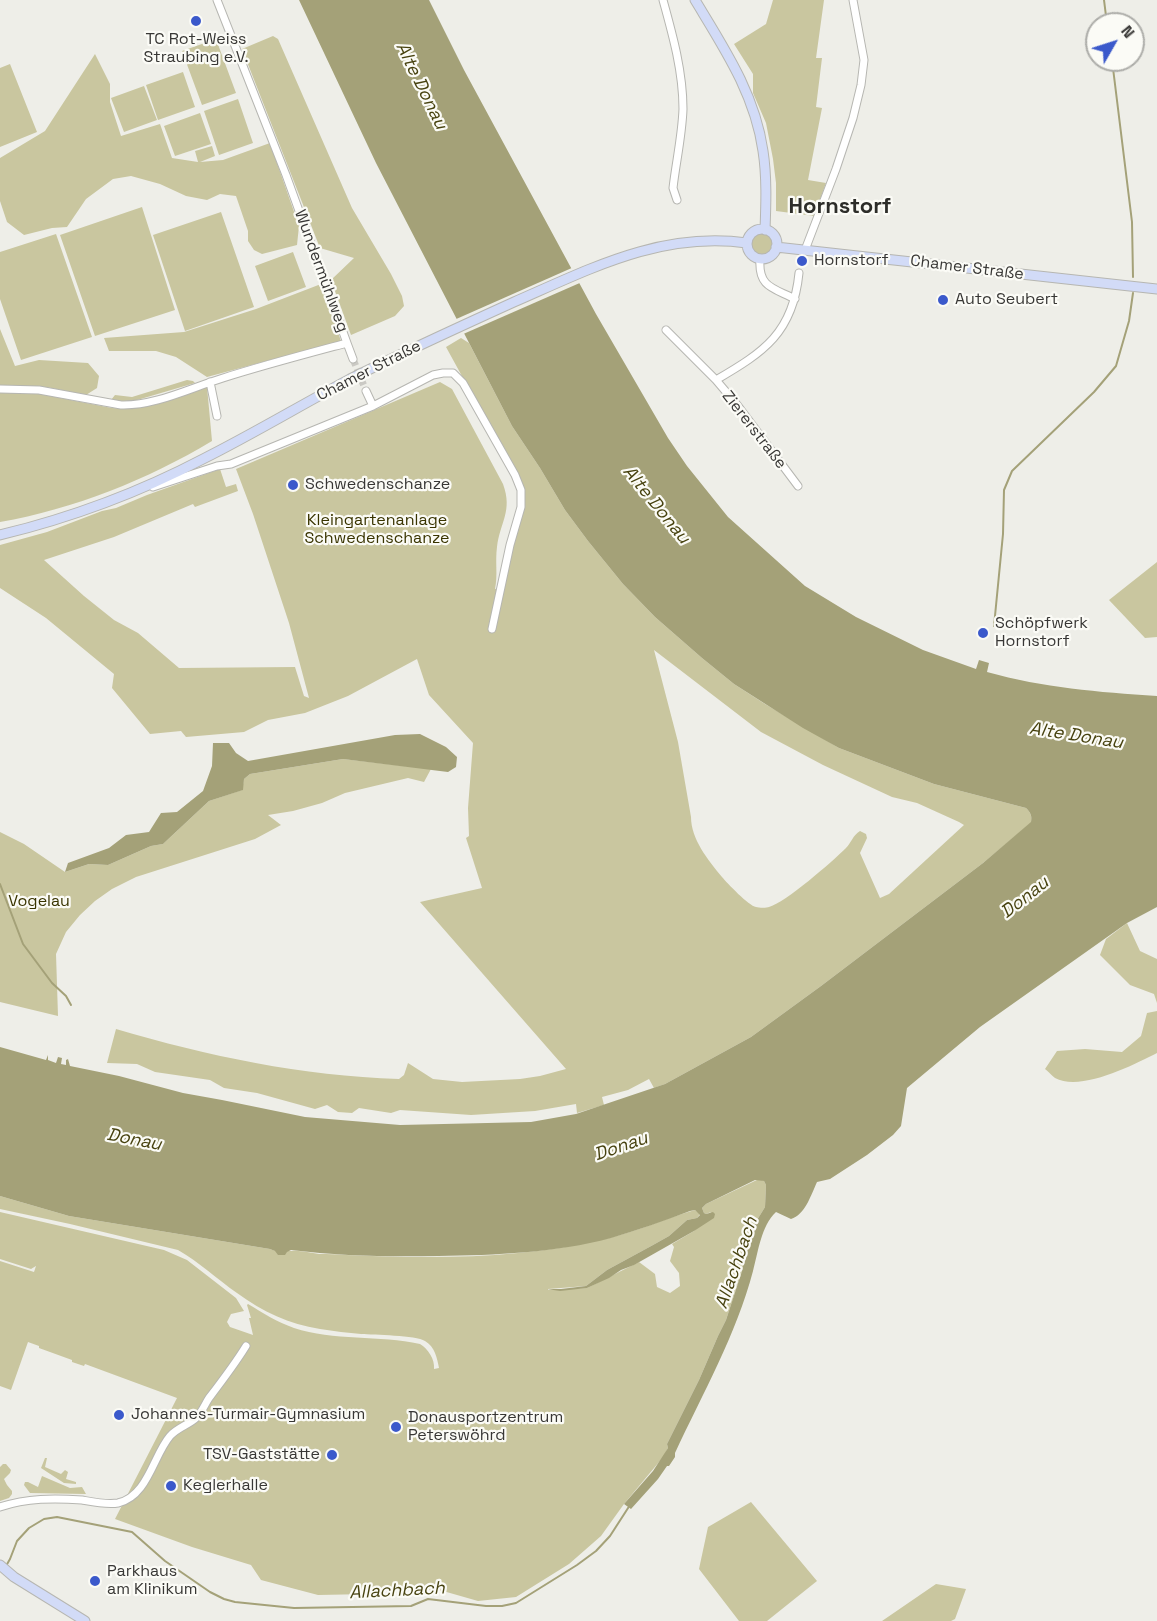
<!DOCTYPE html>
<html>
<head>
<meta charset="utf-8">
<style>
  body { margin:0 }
  #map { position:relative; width:1157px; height:1621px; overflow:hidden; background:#eeeee8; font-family:"Space Grotesk",sans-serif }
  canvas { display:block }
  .north { position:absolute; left:1085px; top:12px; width:60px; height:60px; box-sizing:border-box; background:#fbfbf6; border:2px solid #adada9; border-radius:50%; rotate:51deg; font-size:16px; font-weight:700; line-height:24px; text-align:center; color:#383735 }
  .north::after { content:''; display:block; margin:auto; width:21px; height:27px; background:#3b59cb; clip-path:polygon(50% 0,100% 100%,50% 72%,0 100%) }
</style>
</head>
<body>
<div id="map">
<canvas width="1157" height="1621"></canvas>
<div class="north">N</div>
</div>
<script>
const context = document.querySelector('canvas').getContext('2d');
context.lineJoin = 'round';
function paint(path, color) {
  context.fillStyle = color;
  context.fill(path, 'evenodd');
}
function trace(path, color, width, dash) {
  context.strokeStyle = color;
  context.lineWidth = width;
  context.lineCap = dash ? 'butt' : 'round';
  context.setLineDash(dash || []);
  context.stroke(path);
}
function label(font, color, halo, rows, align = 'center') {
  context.font = font + ' "Space Grotesk",sans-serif';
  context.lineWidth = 4.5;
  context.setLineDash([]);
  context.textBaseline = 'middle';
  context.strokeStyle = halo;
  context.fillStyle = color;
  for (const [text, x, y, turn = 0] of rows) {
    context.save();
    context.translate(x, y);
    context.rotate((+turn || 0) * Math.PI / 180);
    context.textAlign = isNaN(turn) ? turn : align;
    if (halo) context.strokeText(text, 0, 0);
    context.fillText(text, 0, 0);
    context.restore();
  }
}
paint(new Path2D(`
  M773,0H824L816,58H822L816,107L822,108L808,180L826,183L814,216L776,211V183L773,159L766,123L753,93V74L734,44L766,24Z
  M273,36L278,39L352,208L391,274L402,296L404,306L395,316L351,335L331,280L354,258L320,248L242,49Z
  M216,39L236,93L202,105L182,51Z
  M95,54L110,84V102L121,136L160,124L172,158L198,162L195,151L212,146L215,156L200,162L223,160L270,143L299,226L297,245L262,254L254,250L248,241V231L236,196L220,194L207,200L186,196L160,184L131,176L113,179L86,199L67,227L52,228L24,235L7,222L0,201V158L45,131Z
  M10,64L37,132L0,147V68Z
  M183,72L195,107L158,120L146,85Z
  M144,86L157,120L124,132L111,98Z
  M238,99L253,143L219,155L204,111Z
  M200,113L211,144L175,156L164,126Z
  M142,207L175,310L95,336L60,235Z
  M221,212L254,307L185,331L153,235Z
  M751 244a11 11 0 1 1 22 0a11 11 0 1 1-22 0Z
  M56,234L92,337L21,360L0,299V252Z
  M293,252L306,287L268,301L255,266Z
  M321,284L341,341L207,377L176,357L156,351H109L104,338L184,332L256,309Z
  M0,329L15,366L39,360L88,363L99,376L97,388L86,395L46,387L0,385Z
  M461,338L469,343L512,426L540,468L565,510L588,541L623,584L655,617L702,658L734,684L765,704L839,748L934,784L1026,808C1031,813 1032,816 1031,823L983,863L821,986L751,1037L665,1084L654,1088L649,1079L628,1090L602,1097L604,1105L577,1113L576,1104L535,1111L471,1115L400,1110L391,1113L359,1108L352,1113L338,1112L327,1105L315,1109L257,1093L224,1088L210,1080L155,1072L137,1064L107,1063L116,1029C208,1056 302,1076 399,1079L404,1075L408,1063L433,1079L462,1082L520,1079L540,1076L566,1069L420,902L482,888L466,838L469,836L468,808L473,743L429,695L417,659L348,696L305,713L268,720L244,732L186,737L181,731L150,734L112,688L114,674L46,618L0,588V545L47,532L102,511L116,508L147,495L220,469L226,487L236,484L238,491L195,507L193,504L114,537L44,560L84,596L114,620L138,633L179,668L295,667L304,696L309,698L289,623L253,514L236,469L440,382L452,389L503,484C513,511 500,522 497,547C495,562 498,575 495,589L504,587L507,566L521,519L519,480L446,347ZM654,650L761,732L823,765L892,797L917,803L959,822L964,825L889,894L880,898L860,853L867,838L866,834L860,831C853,835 851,843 846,848C833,861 785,903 769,907C767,908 759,908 756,907C749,906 727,883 722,877C708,860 691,839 691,817L678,742Z
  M187,380L193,381L195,383L127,403L111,400L115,395L132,397Z
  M207,387L212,441C147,480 74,509 0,522V392L40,394L112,408L126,409L157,404Z
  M1157,562V637L1145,638L1109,600Z
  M343,759L431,769L424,782L408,778L345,793L322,803L293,811L268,815L281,825L255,839L136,877L112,889L95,901L80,915L66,932L56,954L58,1016L0,1002V832L24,844L65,872L89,864L108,865L151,846L163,844L209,801L242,790L244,779L250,774Z
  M1127,923L1140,951L1157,959V1003L1154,994L1130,985L1100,955L1106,939Z
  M1157,1011V1053C1133,1065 1081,1092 1055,1078C1052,1076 1048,1071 1045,1069L1057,1051L1085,1049L1122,1052L1141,1036L1147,1013Z
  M759,1179L764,1181L766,1185L765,1207L754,1225L746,1251L742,1271L726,1320L718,1336L699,1380L667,1444L668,1448L664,1456L624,1504L601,1536L569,1564L516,1597L478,1601L443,1591L406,1587L369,1594L318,1595L261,1580L251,1565L192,1547L115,1519L177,1398L85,1364L84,1366L72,1362V1360L39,1348V1346L28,1342L11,1390L0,1386V1261L34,1272L36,1266L31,1269L0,1259V1212L164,1250L187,1260L236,1298L244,1311L231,1314L227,1322L230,1327L253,1335L249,1318H251L247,1305L248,1304C263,1313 277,1322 294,1328C333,1341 380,1335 420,1344C428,1349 435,1359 434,1369L439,1368C437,1358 435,1347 425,1341C416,1335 374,1335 361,1334C348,1333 334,1331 320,1329C289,1324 263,1312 237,1293C217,1279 199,1262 178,1250L70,1224L0,1209V1196L69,1216L270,1249C280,1253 282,1251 292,1251C300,1250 310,1253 319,1254C328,1254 337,1254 346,1255C433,1259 523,1259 609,1238C638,1231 666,1218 695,1210L700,1214L697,1218L687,1220L669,1236L653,1245L607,1270L586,1286L548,1289V1290L587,1288L639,1262L655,1274L657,1287L670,1293L680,1286L679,1273L670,1261L674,1247L672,1244L694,1231L711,1212L706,1214L704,1213L702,1208L706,1204Z
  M45,1458H47L45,1467L61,1474L65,1470L68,1472L66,1479L76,1482V1484L64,1483L41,1468Z
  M3,1464H6L11,1470L10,1473L4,1479L7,1485L12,1491V1494L9,1498L0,1501V1467Z
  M42,1476L70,1488L82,1487L86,1494L30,1493L24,1485L25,1482H28L38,1487Z
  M751,1502L817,1581L767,1621H739L699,1569L708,1527Z
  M936,1584L966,1589L955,1619L951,1621H882Z`), '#c9c69f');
paint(new Path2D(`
  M299,0H429L464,70L596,314L668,438L687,466L728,517L805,586L856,617L923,650L976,669L979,660L989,663L987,672C1044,688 1098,692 1157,696V907L1127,923L980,1027L907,1088L901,1126L893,1135L867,1155L830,1179L817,1182C811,1195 805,1215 791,1219L776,1212C761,1226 758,1253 753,1271C736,1335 703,1393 675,1453V1457L669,1466H667L658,1479L631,1509L624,1504L653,1471L668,1448L667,1444L699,1380L718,1336L726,1320L742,1271L746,1251L754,1225L765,1207L766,1185L764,1181L755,1180L706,1204L702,1208L704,1213L706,1214L713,1212L715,1214L714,1218L694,1231L634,1265L621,1270L609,1278L587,1288L560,1291L547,1289H561L586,1286L607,1270L653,1245L669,1236L687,1220L697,1218L700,1215L695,1210L690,1211C664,1221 638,1230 611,1238C555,1253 496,1255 438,1256C389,1257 340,1256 291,1250L287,1252L285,1255H278L275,1251L270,1249L69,1216L0,1196V1047L46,1060L48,1055V1060L56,1063L58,1057L62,1058L61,1064L66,1065V1060L68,1059L70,1066L119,1076L183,1093L222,1100L305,1117L400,1125L531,1122L576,1114L665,1084L751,1037L821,986L983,863L1031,822C1032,816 1031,813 1026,808L934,784L839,748L803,728L734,684L702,658L655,617L623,584L588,541L565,510L540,468L512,426L376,163Z
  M420,734L446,747L457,757L456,767L448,772L343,759L250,774L244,779L243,790L209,801L163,844L151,846L108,865L89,864L65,872L68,863L109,848L126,835L149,832L161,813L177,812L203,791L212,766L213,743H229L236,753L248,761L395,735Z`), '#a4a178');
paint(new Path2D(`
  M574,267L582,282L461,335L454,320Z`), '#eeeee8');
trace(new Path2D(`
  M1104,0L1107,24
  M1112,60L1132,222L1133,277
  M994,626L1003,534L1004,490L1012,471L1094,392L1116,366L1129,321L1133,293
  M0,884L23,944L52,983L66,996L71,1005
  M6,1566L10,1559L17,1541L29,1528L44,1519L57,1517L132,1532L165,1561L210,1592L224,1599L235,1602L294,1608L411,1606L428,1599L486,1606H502L516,1603L577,1565L596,1551L610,1536L630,1505`), '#a4a178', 2);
trace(new Path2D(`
  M353,359L366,391`), '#cac9c4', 7, [7, 3.5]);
const street = new Path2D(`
  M663,0C673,36 683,72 683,109C682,136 676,162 673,188L677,200
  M805,250L836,169L853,118L861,85L864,60L853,0
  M760,259C758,288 774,288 795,299
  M666,330L716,380
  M347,343L353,359
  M210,382L217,416
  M0,389L39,390L121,405C155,406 190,388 223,378C264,365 306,354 347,343L286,175L217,0
  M366,391L373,406
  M798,486L738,406L716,380C764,352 793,333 799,273
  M153,487L217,466L231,464L373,406L433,375L443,373H453L463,383L515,475L521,490V507L510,545L492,629
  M0,1507C27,1498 54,1498 82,1500C93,1502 107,1505 118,1503C148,1496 153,1456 170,1436C178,1427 189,1425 197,1417C202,1412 205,1404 209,1398C222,1381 235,1364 246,1346`);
const secondary = new Path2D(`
  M695,0C724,48 755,94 763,151C767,177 766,204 765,230
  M747 244a15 15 0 1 1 30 0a15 15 0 1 1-30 0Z
  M776,247L1157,289
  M0,535C70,518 140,492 203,459C253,434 301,405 350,379C404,352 459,327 514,302C590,269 661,231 747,243
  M0,1565L14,1577L85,1621`);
trace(street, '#b6b6b1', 9);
trace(secondary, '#b6b6b1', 11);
trace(street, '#fff', 7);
trace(secondary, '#d2dbf7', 9);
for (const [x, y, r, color] of [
  [196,21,6,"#3b59cb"],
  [802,261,6,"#3b59cb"],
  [943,300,6,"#3b59cb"],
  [293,485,6,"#3b59cb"],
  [983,633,6,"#3b59cb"],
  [119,1415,6,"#3b59cb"],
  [396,1427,6,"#3b59cb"],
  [332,1455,6,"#3b59cb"],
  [171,1486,6,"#3b59cb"],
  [95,1581,6,"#3b59cb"]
]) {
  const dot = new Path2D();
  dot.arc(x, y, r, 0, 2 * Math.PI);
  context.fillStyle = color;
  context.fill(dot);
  trace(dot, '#fbfbf6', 2);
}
label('16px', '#383735', '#fbfbf6', [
  ["TC Rot-Weiss",196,40,"center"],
  ["Straubing e.V.",196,58,"center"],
  ["Hornstorf",814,261],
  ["Auto Seubert",955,300],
  ["Schwedenschanze",305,485],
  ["Schöpfwerk",995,624],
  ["Hornstorf",995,642],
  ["Johannes-Turmair-Gymnasium",131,1415],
  ["Donausportzentrum",408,1418],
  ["Peterswöhrd",408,1436],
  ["TSV-Gaststätte",320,1455,"right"],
  ["Keglerhalle",183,1486],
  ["Parkhaus",107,1572],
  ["am Klinikum",107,1590]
], 'left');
label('16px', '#383735', '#fbfbf6', [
  ["Chamer Straße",967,268,7],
  ["Wundermühlweg",321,271,70],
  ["Chamer Straße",369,371,-27],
  ["Ziererstraße",754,430,52]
]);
label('16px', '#393400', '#fbfbf6', [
  ["Kleingartenanlage",377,521],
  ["Schwedenschanze",377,539],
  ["Vogelau",39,902]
]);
label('italic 18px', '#47420f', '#fbfbf6', [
  ["Alte Donau",421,86,64],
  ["Alte Donau",656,505,51],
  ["Alte Donau",1076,736,9],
  ["Donau",1025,898,-38],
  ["Donau",134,1140,11],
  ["Donau",621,1147,-19],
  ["Allachbach",737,1263,-71],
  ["Allachbach",397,1591,-3]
]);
label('bold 22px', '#2d2d29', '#fbfbf6', [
  ["Hornstorf",840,207]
]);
</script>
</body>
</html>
